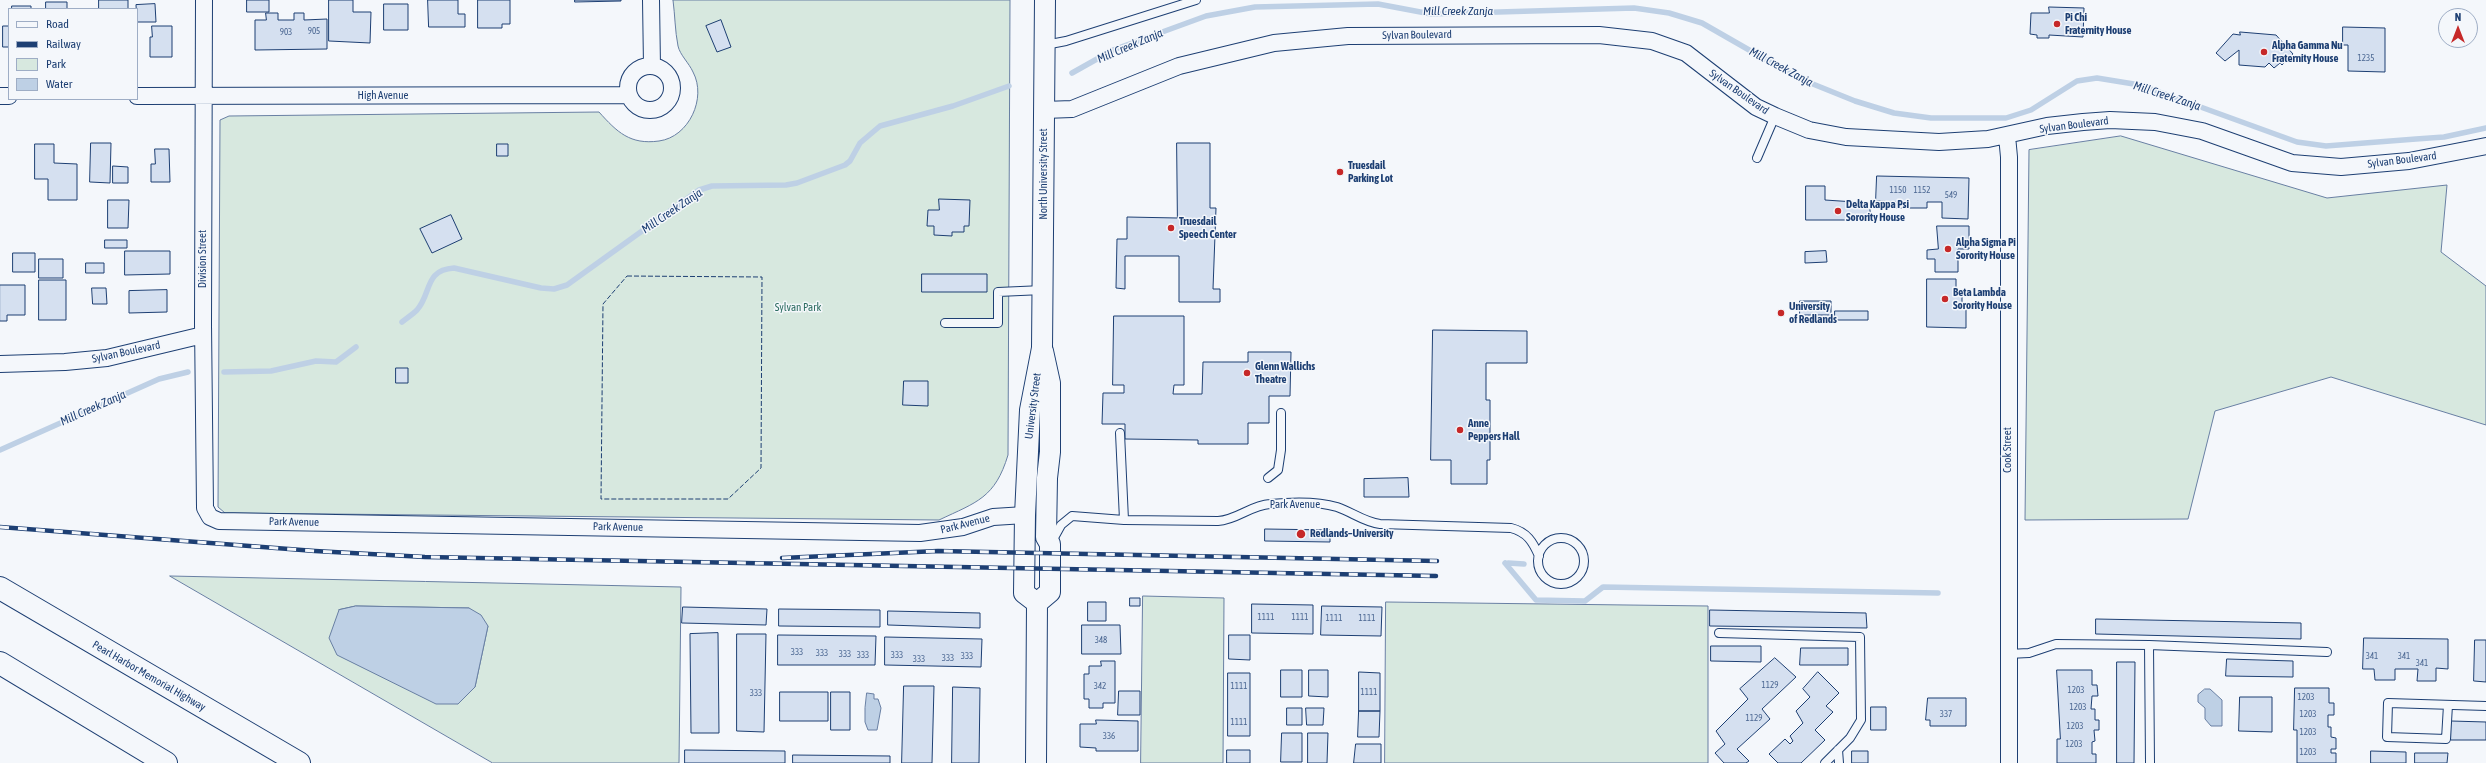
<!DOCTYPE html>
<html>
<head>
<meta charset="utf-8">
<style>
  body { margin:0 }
  #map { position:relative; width:2486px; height:763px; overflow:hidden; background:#f4f7fb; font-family:"Asap Condensed",sans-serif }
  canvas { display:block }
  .legend { position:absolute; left:8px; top:8px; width:130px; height:92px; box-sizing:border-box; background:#f4f7fb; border:1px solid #9eadc5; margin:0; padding:5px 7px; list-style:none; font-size:12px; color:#1d3f73 }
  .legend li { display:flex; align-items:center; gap:8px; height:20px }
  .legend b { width:20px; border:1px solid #9eadc5 }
  .north { position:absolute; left:2438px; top:8px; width:40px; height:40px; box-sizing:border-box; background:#f4f7fb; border:1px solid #9eadc5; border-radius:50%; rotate:0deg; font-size:11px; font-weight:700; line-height:16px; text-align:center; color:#1d3f73 }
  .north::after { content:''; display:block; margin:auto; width:14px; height:18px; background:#c62828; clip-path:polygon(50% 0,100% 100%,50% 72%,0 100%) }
</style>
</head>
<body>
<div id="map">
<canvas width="2486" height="763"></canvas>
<ul class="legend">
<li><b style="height:5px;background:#f4f7fb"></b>Road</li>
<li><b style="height:5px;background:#1d3f73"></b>Railway</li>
<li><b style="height:11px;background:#d7e8df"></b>Park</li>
<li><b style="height:11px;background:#bed0e5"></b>Water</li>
</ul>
<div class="north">N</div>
</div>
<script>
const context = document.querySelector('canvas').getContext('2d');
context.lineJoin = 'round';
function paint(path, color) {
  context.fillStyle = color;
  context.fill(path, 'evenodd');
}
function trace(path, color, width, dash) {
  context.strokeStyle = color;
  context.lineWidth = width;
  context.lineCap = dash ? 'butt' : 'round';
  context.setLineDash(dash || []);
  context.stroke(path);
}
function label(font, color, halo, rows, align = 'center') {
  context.font = font + ' "Asap Condensed",sans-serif';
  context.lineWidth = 3;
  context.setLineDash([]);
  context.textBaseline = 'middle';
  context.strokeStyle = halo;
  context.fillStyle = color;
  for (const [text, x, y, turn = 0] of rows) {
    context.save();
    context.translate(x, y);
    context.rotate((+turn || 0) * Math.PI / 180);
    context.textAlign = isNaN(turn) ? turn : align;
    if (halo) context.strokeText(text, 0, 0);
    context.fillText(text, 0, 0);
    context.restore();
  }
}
const green = new Path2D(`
  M673,0H1010L1008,455C995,498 977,502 939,520L225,513L218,507L220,120L229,116L599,112C617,132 630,145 659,141C689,137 707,98 693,72C689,63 680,55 678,46C675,31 675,15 673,0Z
  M2121,136L2327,198L2447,185L2441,252L2486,286V425L2331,377L2215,411L2188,519L2025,520L2029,150Z
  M170,576L681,587L679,763H493ZM356,606L469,608L488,626L475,687L458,704L339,610Z
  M1143,596L1224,598L1223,763H1141Z
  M1386,602L1708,606V763H1385Z`);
paint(green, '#d7e8df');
trace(green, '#687fa3', 1);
const water = new Path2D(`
  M356,606L469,608L481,615L488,626L475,687L458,704H436L337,655L329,638L339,610Z
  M2205,689H2210L2222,700V726H2211L2205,719V708L2198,702V695Z
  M867,693L874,694V699H878L881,708L877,730H868L865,722V708Z`);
paint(water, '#bed0e5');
trace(water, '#687fa3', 1);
trace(new Path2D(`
  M1072,73L1113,50L1206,16L1255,7L1378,4L1431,14L1634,8L1669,13L1702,23L1798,78L1855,101L1894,113L1931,118H2006L2031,110L2077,81L2097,78L2140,85L2297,142L2326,146L2416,139L2444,137L2486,128
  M402,322C407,318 413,314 417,310C432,293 424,270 454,268L541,288L554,289L567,285L699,190L712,186L786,185L797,183L845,165L850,161L860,143L880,126L953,106L1009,86
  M224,372L271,371L316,361L336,362L356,347
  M0,450L159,379L188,372
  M1505,563L1536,600L1585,601L1603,587L1938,593
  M1508,563L1524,564`), '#bed0e5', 5.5);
const building = new Path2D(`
  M99,0H128V9H99Z
  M247,0H269V12H247Z
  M329,0H353V12H371L370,43L329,41Z
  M428,0H458V14H465V27H429Z
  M478,0H510V24H502V28H478Z
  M575,0H621V1L575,2Z
  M46,2H67V9H46Z
  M155,4L156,22H137L136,5Z
  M384,4H408V30H384Z
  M12,6H31V9H12Z
  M2049,7L2084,8L2083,37L2049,35V38H2037V35L2030,34L2031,13H2049Z
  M266,13H278V20H294V13H304V20L327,19V49L255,50V20H266Z
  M721,20L731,47L717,52L706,26Z
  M3,26H9V47H3Z
  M152,26H172V57H150V37H152Z
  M2343,27L2385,28V72L2348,71V45H2343Z
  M2240,32L2276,35L2293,54L2282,65L2280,63L2274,68L2269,63L2265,67L2239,65V50L2225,61L2216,53L2233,34L2240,35Z
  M91,143H111L110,183L90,182Z
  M1177,143H1210V208H1216L1213,289H1220V302H1179V256H1125V289L1116,288L1117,239H1127V217L1177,218Z
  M35,144H54V163L77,164V200H48V179H35Z
  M497,144H508V156H497Z
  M155,149H169L170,182H151V164H155Z
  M113,166L128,167V183H113Z
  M1877,176L1969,178L1968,219L1942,218V202H1927V208H1896V202L1876,201Z
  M1806,186H1825V200L1870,203V220H1806Z
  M939,199L970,200L969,226H964V232H952V236L934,235V226H927L928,210H939Z
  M108,200H129L128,228H108Z
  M451,215L462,239L432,253L420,229Z
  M1937,226H1969V249H1958V272H1935V259H1927V250L1938,249Z
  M105,240H127V248H105Z
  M125,251H170V274L125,275Z
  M1826,251L1827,262L1805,263V252Z
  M13,253H35V272H13Z
  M39,259H63V278H39Z
  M86,263H104V273H86Z
  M922,274H987V292H922Z
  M1927,279H1956V290H1962V308H1966V328L1927,327Z
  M39,280H66V320H39Z
  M0,285H25V315H7V321H0Z
  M92,288H106L107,304H93Z
  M167,290V312L129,313V291Z
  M1800,301H1831V315H1800Z
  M1835,311H1868V320H1835Z
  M1114,316H1184V385H1174L1173,394H1202L1203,362H1248V352H1291L1290,396H1269V423H1248V444H1198V440L1125,439V424H1102L1103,393H1124V385H1113Z
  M1433,330L1527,331V363H1486V400H1490V460H1487V484H1451V460H1431Z
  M396,368H408V383H396Z
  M904,381H928V406L903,405Z
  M1408,478L1409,497H1364V479Z
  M1265,529L1330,530V542L1265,541Z
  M1130,598H1140V606H1130Z
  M1088,602H1106V621H1088Z
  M1252,604L1313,605V634L1252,633Z
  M1322,606L1382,607L1381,636L1321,635Z
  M683,607L767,609L766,625L682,623Z
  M779,609L880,610V627L779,626Z
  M1710,610L1866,613L1867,628L1710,626Z
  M888,611L980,613V628L888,625Z
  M2096,619L2301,623V639L2096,634Z
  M1082,625H1120L1121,654H1082Z
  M718,633L719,733H691L690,634Z
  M737,634H766L764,732L737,731Z
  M778,635L876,636L875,665H778Z
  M1229,635H1250V660L1229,659Z
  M885,637L982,639L981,667L885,665Z
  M2364,638L2448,639V669L2436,668V681H2417L2418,669H2395V680H2375L2374,669H2363Z
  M2475,640H2486V682L2474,681Z
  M1711,646H1761V662L1711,661Z
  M1801,648H1848V665H1800Z
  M1775,658L1796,677L1762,709L1770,719L1737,749L1749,761L1746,763H1724L1715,753L1725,744L1716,731L1748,699L1740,689Z
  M2227,659L2293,661V677L2226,676Z
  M1101,661H1115V703H1103V708H1089V699H1084V674H1089V666H1101Z
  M2117,662H2135L2134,763H2117Z
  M1281,670H1302V697H1281Z
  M1309,670H1328V697L1309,696Z
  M2057,670H2092V685H2097L2098,696H2092L2091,709H2095V720H2099V730H2094L2095,741L2092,742V754H2096V763H2057V739H2060Z
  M1359,672L1380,673V711H1359Z
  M1818,672L1839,693L1826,706L1833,712L1815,730L1825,740L1801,763H1778L1769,754L1785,739L1790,744L1793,741L1790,736L1803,723L1796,711L1810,697L1803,689Z
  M1228,673H1250V736H1228Z
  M904,686H934L932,763H902Z
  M953,687L980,688L979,763H952Z
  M2295,688H2329V703H2334V715H2328V727H2331V737L2336,738V749H2331V753H2336V763H2297V730H2294Z
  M1119,691H1140V715H1118Z
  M780,692H828V721H780Z
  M831,692H850V730H831Z
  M2240,697H2272V732L2239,731Z
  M1928,698H1966V726H1930V720H1926Z
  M1871,707H1886V730H1871Z
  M1287,708H1302V725H1287Z
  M1306,708H1324L1323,725H1307Z
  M1359,711H1380L1379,737H1358Z
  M1096,720L1138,721V751H1096V748L1080,747V724H1096Z
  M2451,721L2486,722V740H2451Z
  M1282,733H1302V762H1281Z
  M1308,733H1328L1327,763H1308Z
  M1356,744H1381V763H1354Z
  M685,750L785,751V763H685Z
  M1227,750H1250V763H1227Z
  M1852,751H1868V763H1852Z
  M2371,751L2406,752V763H2371Z
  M2415,753H2448L2447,763H2415Z
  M793,755L890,756V763H793Z`);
paint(building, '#d5e0f0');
trace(building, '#1d3f73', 1);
const service = new Path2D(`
  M1045,45L1066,41L1196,0
  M1757,158L1775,116
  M945,323H998V292L1043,290
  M1120,433L1124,520
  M1268,478L1278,470L1281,450V413
  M1538 561a23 23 0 1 1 46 0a23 23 0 1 1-46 0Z
  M1051,543L1061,525L1072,516L1124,520L1218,521C1237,520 1251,505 1270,504C1291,502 1317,501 1337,507C1352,512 1364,522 1380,524L1511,528C1527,532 1533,542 1539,556
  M1719,633L1860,637L1861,720L1850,738L1825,763
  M2008,654L2029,653L2056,644L2149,645
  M2448,705L2446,739L2387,737L2388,703L2486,706
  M1838,750L1839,763
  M2150,763L2149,645L2327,652`);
const minor = new Path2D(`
  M204,0L203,324L205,508L210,517L219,521L920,533L963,527L993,517L1025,515
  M651,0L652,66
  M628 88a22 22 0 1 1 44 0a22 22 0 1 1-44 0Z
  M0,96H9
  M137,96L629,95
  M1044,110L1072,109L1179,66L1274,43L1348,36L1599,35L1652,41L1686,53L1756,107L1775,116L1809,130L1846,137L1939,142L1988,139L2047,126L2083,122L2110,120L2155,122L2202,131L2292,163L2341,167L2409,161L2486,146
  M2007,136L2009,157V763
  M0,364L65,362L107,358L203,335`);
const tertiary = new Path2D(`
  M1037,603L1024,593L1025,515L1030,410L1042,348L1045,0
  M1036,763L1037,603L1050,592V544L1046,537L1047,478L1050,452V383L1043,351`);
const motorway = new Path2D(`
  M0,588L299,763
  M0,663L166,763`);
trace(service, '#1d3f73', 10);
trace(minor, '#1d3f73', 18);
trace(tertiary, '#1d3f73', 22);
trace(motorway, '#1d3f73', 24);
trace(service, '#f4f7fb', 8);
trace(minor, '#f4f7fb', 16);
trace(tertiary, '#f4f7fb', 20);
trace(motorway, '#f4f7fb', 22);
const rail = new Path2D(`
  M0,527L315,551L425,557L1436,576
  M782,558L938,551L1437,561`);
trace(rail, '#1d3f73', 4.5);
trace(rail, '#f4f7fb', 3, [9]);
trace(new Path2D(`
  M627,276L762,277L761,468L728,499H601L603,304Z`), '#1d3f73', 1, [5, 2]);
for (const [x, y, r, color] of [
  [2057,24,4,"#c62828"],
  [2264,52,4,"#c62828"],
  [1340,172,4,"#c62828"],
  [1838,211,4,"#c62828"],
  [1171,228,4,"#c62828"],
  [1948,249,4,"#c62828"],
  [1945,299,4,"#c62828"],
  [1781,313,4,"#c62828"],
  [1247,373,4,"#c62828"],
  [1460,430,4,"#c62828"],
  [1301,534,5,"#c62828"]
]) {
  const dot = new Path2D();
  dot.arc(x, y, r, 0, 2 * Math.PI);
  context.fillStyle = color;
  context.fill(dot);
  trace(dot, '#f4f7fb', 1.5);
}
label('9px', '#4b6792', null, [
  ["905",314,31],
  ["903",286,32],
  ["1235",2366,58],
  ["1150",1898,190],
  ["1152",1922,190],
  ["549",1951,195],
  ["1111",1266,617],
  ["1111",1300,617],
  ["1111",1334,618],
  ["1111",1367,618],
  ["348",1101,640],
  ["333",797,652],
  ["333",822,653],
  ["333",845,654],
  ["333",863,655],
  ["333",897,655],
  ["333",967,656],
  ["341",2372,656],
  ["341",2404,656],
  ["333",948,658],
  ["333",919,659],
  ["341",2422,663],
  ["1129",1770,685],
  ["342",1100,686],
  ["1111",1239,686],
  ["1203",2076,690],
  ["1111",1369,692],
  ["333",756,693],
  ["1203",2306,697],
  ["1203",2078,707],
  ["337",1946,714],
  ["1203",2308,714],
  ["1129",1754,718],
  ["1111",1239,722],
  ["1203",2075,726],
  ["1203",2308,732],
  ["336",1109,736],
  ["1203",2074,744],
  ["1203",2308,752]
]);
label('bold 11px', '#1d3f73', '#f4f7fb', [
  ["Pi Chi",2065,18],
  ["Fraternity House",2065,31],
  ["Alpha Gamma Nu",2272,46],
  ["Fraternity House",2272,59],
  ["Truesdail",1348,166],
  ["Parking Lot",1348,179],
  ["Delta Kappa Psi",1846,205],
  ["Sorority House",1846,218],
  ["Truesdail",1179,222],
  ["Speech Center",1179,235],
  ["Alpha Sigma Pi",1956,243],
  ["Sorority House",1956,256],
  ["Beta Lambda",1953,293],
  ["Sorority House",1953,306],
  ["University",1789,307],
  ["of Redlands",1789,320],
  ["Glenn Wallichs",1255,367],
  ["Theatre",1255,380],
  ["Anne",1468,424],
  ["Peppers Hall",1468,437],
  ["Redlands–University",1310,534]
], 'left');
label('11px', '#1d3f73', '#f4f7fb', [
  ["Sylvan Boulevard",1417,35,-1],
  ["Sylvan Boulevard",1739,92,35],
  ["High Avenue",383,96],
  ["Sylvan Boulevard",2074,125,-7],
  ["Sylvan Boulevard",2402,160,-7],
  ["North University Street",1044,174,-90],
  ["Division Street",203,259,-90],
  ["Sylvan Boulevard",126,352,-12],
  ["University Street",1033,406,-83],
  ["Cook Street",2008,450,-90],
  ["Park Avenue",1295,505],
  ["Park Avenue",294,522,1],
  ["Park Avenue",965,524,-14],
  ["Park Avenue",618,527,1],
  ["Pearl Harbor Memorial Highway",149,676,30]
]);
label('11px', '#2c6c60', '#f4f7fb', [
  ["Sylvan Park",798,308]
]);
label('italic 12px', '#1d3f73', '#f4f7fb', [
  ["Mill Creek Zanja",1458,11],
  ["Mill Creek Zanja",1130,46,-23],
  ["Mill Creek Zanja",1781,67,28],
  ["Mill Creek Zanja",2167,96,18],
  ["Mill Creek Zanja",672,211,-34],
  ["Mill Creek Zanja",93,408,-24]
]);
</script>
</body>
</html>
